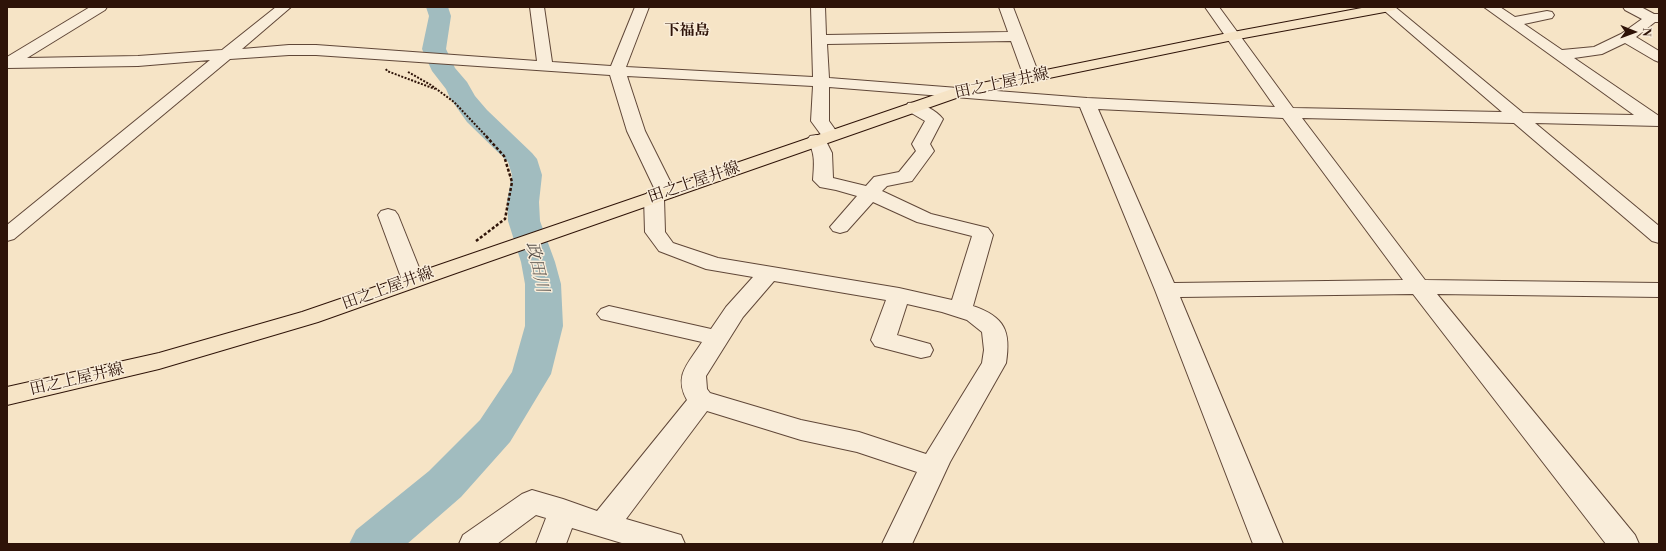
<!DOCTYPE html>
<html>
<head>
<meta charset="utf-8">
<style>
  body { margin:0 }
  #map { position:relative; width:1666px; height:551px; overflow:hidden; background:#f6e4c6; font-family:"Libre Bodoni",serif }
  canvas { display:block }
  .frame { position:absolute; inset:0; border:8px solid #2e1308; pointer-events:none }
  .north { position:absolute; left:1614px; top:12px; width:40px; height:40px; -webkit-text-stroke:3px #f9edda; paint-order:stroke; rotate:91deg; font-size:11px; font-weight:700; line-height:16px; text-align:center; color:#2e1308 }
  .north::after { content:''; display:block; margin:auto; width:14px; height:18px; background:#2e1308; clip-path:polygon(50% 0,100% 100%,50% 72%,0 100%) }
</style>
</head>
<body>
<div id="map">
<canvas width="1666" height="551"></canvas>
<div class="frame"></div>
<div class="north">N</div>
</div>
<script>
const context = document.querySelector('canvas').getContext('2d');
context.lineJoin = 'round';
function paint(path, color) {
  context.fillStyle = color;
  context.fill(path, 'evenodd');
}
function trace(path, color, width, dash) {
  context.strokeStyle = color;
  context.lineWidth = width;
  context.lineCap = dash ? 'butt' : 'round';
  context.setLineDash(dash || []);
  context.stroke(path);
}
function label(font, color, halo, rows, align = 'center') {
  context.font = font + ' "Libre Bodoni","Noto Serif JP",serif';
  context.lineWidth = 3;
  context.setLineDash([]);
  context.textBaseline = 'middle';
  context.strokeStyle = halo;
  context.fillStyle = color;
  for (const [text, x, y, turn = 0] of rows) {
    context.save();
    context.translate(x, y);
    context.rotate((+turn || 0) * Math.PI / 180);
    context.textAlign = isNaN(turn) ? turn : align;
    if (halo) context.strokeText(text, 0, 0);
    context.fillText(text, 0, 0);
    context.restore();
  }
}
paint(new Path2D(`
  M426,7H448L451,16L446,49L455,68L467,82L475,96L487,110L532,153L537,159L542,175L539,202L540,221L555,262L561,284L563,326L551,374L510,442L461,497L407,544H349L356,530L429,471L480,420L512,372L525,326V284L521,262L508,221L507,202L512,175L508,162L467,122L450,98L446,89L432,71L422,49L429,16Z`), '#a1bcbf');
const minor = new Path2D(`
  M90,7H107L105,10L27,58L138,56L222,50L276,7H291L242,49L289,45H316L537,61L530,7H544L552,62L611,66L635,7H649L626,67L813,77L811,7H825L826,35L1008,32L999,7H1013L1040,77L1038,80L1032,82L1026,80L1024,77L1011,41L827,44L829,78L1087,98L1275,107L1205,7H1219L1293,108L1502,112L1380,7H1395L1523,113L1634,115L1484,7H1500L1515,17L1547,11L1552,12L1554,15L1552,18L1524,24L1562,50L1594,47L1621,34L1642,19L1625,10L1623,7H1641L1654,14H1659V22H1655L1636,37L1659,51V62L1654,60L1625,43L1602,54L1574,58L1659,116V126L1535,123L1659,226V243L1652,241L1514,123L1302,118L1425,280L1659,283V297L1437,294L1635,535L1639,544H1606L1413,294L1180,297L1283,544H1253L1155,290L1080,107L829,87V121L839,135L836,139L830,140L825,139L832,153L833,178L866,186L874,177L899,172L916,151L912,144L925,121L908,111L906,107L908,103C919,101 936,110 943,119L930,144L934,151L912,181L887,186L882,191L931,214L988,228L993,235L973,306C1005,317 1011,331 1006,363L950,462L912,544H882L917,472L857,452L801,440L707,411L626,519L681,535L685,544H625L572,528L566,544H536L546,518L536,515L497,544H459L463,535L522,494L532,490L563,499L597,511L687,400C673,375 689,363 702,342L601,319L597,314L601,309L609,306L711,329L726,307L753,277L706,269L659,251L645,232L644,197L647,193L656,192L627,131L610,75L316,55H289L230,59L14,239L7,241V225L210,60L138,66L7,68V57ZM627,76L813,86L811,121L822,136L816,135L810,136L807,140C816,153 814,165 813,180L820,187L836,190L857,196L830,227L833,231L840,233L847,231L873,202L917,222L972,236L952,300L899,288L718,258L673,243L665,232L664,198L673,197L676,193L645,131ZM1098,109L1283,118L1403,280L1174,283ZM774,281L886,300L871,340L875,346L921,358L930,356L933,350L930,344L897,335L907,304L942,312L967,320L982,332L984,350L982,363L926,454L859,432L801,420L710,393L707,389L706,376L743,317Z
  M388,209L395,211L398,215L424,280L421,285L413,287L405,285L402,280L378,215L381,211Z`);
const major = new Path2D(`
  M1367,7H1397L1395,10L1390,11L1233,40L962,96L459,272L318,322L159,369L7,405V387L159,353L302,312L952,89L1233,32Z`);
trace(minor, '#604738', 2);
trace(major, '#2e1308', 2);
trace(new Path2D(`
  M386,69L387,71L435,89
  M408,72L431,85L454,102L487,137`), '#2e1308', 2, [2, 1.5]);
trace(new Path2D(`
  M476,241L505,219L512,182L504,156L486,136`), '#2e1308', 2.5, [3, 2]);
paint(minor, '#f9edda');
paint(major, '#f6e4c6');
label('bold 15px', '#2e1308', '#f9edda', [
  ["下福島",687,31]
]);
label('16px', '#2e1308', '#f9edda', [
  ["田之上屋井線",1002,84,-12],
  ["田之上屋井線",694,183,-19],
  ["田之上屋井線",388,289,-20],
  ["田之上屋井線",77,380,-13]
]);
label('italic 17px', '#564e48', '#f9edda', [
  ["政田川",536,267,77]
]);
</script>
</body>
</html>
